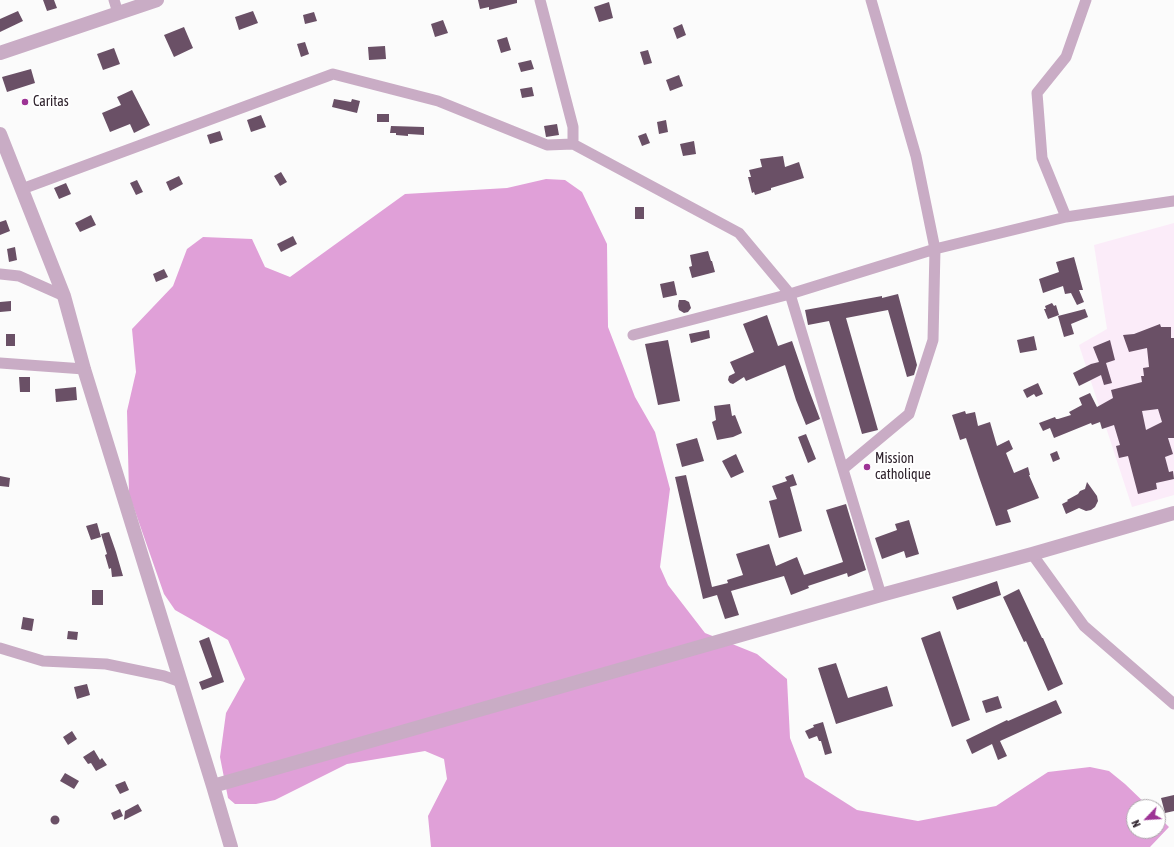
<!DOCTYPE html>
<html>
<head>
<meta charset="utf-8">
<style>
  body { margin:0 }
  #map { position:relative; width:1174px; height:847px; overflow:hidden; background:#fbfbfb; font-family:"Asap Condensed",sans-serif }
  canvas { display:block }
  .north { position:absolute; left:1126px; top:799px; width:40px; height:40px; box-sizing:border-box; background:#fff; border:1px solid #aca7ab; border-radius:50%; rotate:245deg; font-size:11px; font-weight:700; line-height:16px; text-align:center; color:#2f232d }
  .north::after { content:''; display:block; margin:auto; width:14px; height:18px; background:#9d3395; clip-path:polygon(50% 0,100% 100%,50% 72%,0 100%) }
</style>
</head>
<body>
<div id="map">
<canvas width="1174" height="847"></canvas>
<div class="north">N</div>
</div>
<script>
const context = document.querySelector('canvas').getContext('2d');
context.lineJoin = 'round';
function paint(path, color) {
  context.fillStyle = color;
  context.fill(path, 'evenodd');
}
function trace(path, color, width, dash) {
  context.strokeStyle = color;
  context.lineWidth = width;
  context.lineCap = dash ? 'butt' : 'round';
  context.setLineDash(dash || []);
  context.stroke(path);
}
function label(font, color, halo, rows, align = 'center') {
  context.font = font + ' "Asap Condensed",sans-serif';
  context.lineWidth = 4;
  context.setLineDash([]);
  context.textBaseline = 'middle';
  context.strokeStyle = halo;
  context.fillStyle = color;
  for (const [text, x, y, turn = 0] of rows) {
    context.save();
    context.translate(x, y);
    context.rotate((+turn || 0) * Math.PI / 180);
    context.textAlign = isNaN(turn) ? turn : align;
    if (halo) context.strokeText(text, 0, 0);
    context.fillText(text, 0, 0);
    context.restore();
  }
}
paint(new Path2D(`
  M1174,223V495L1132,507L1079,345L1107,329L1094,245Z`), '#fbecf9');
paint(new Path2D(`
  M546,179L565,180L582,192L607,244L608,327L635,397L655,432L670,489L660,567L668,585L705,633L757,654L787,679L790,738L805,777L857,810L918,821L996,806L1048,772L1090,767L1109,771L1125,784L1149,807H1134V831H1158V816L1169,827L1150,847H431L428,816L447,779L444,759L425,751L347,764L275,800L256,804H235L228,798L220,757L226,713L245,679L228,640L175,610L164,594L129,494L127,411L136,372L132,329L173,286L187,249L203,237L252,239L265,267L290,277L405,194L507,188Z`), '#e0a0d8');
paint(new Path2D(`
  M43,0H54L57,8L47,11Z
  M478,0H517V3L489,10V7L480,9Z
  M609,2L613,18L599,22L594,7Z
  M18,11L23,21L0,32V19Z
  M253,11L258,23L239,30L235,17Z
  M314,12L317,21L305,24L303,15Z
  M443,20L448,33L435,37L431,24Z
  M682,24L686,35L677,39L673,28Z
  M184,27L193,48L174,57L164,35Z
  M507,37L511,50L501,53L497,40Z
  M305,42L309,54L301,57L297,44Z
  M385,46L386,59L369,60L368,47Z
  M114,48L120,64L103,70L97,54Z
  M648,50L652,63L644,65L640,52Z
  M531,60L534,69L521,72L518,63Z
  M31,69L35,83L7,92L2,77Z
  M679,75L683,86L670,91L666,80Z
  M532,87L534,96L522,98L520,89Z
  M132,90L150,125L134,133L130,124L110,132L102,113L121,105L117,97Z
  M334,99L351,102L352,99L360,101L357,113L332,107Z
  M377,114H389V122H377Z
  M261,115L266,127L251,132L247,120Z
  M666,120L668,132L659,134L657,122Z
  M557,124L559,135L546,137L544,126Z
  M391,126L424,127V135L408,134V136L396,135V133H390Z
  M220,131L223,140L210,144L207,135Z
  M646,133L650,143L642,146L638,136Z
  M694,141L696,154L683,156L680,144Z
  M783,156L785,167L799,162L804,178L771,188V190L755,195L754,192L752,193L748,177H751L749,170L762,167L760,159Z
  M281,172L287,182L280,186L274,176Z
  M179,176L183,184L170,191L166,182Z
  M137,180L143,192L136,195L130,183Z
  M66,183L71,194L59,199L54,188Z
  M635,207H644V219H635Z
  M91,215L96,225L80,232L75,223Z
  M6,220L10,231L0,235V222Z
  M293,236L297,244L281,252L277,244Z
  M15,247L17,260L9,262L7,249Z
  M708,251L711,261H712L715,272L692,278L689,267L692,266L690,255Z
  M1074,257L1083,290H1079L1084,302L1077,305L1071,293L1065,294L1063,286L1043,293L1039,279L1059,272L1056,262Z
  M164,269L168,277L156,282L153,274Z
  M674,281L677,295L663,298L660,284Z
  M898,294L917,365L914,375L907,377L888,310L846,318L878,430L862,434L829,321L808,325L805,310L882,296V298Z
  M679,300H685L689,302L691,308L688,312L684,313L679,310L678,306Z
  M11,301V311L0,312V302Z
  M1052,303L1054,306L1056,305L1059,315L1048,319L1044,309H1046L1045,306Z
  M1085,309L1088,317L1071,324L1074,334L1064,337L1058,316Z
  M767,315L778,346L792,341L809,390L820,419L806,425L796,400L785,365L746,381L744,377L733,384L730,383L728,380L729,376L735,373L730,362L754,352L743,324Z
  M1160,324L1161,327H1171V338H1174V438H1168L1173,454L1165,457L1169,472L1173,471L1174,479L1156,483L1157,489L1138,494L1128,456L1119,458L1116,446L1120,445L1114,425L1102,429L1100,422L1092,425L1091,423L1054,438L1050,428L1043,431L1039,423L1055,417L1056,419H1058L1071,415L1069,412L1082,405L1079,398L1090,393L1097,407L1113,398L1111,390L1142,382L1141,376H1144L1143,368L1149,367L1147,348L1129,352L1123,335L1134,334ZM1158,409L1162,422L1146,430L1142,411Z
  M709,330L710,338L691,343L689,334Z
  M6,334H15V346H6Z
  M1034,336L1037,350L1020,353L1017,340Z
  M668,340L680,401L658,405L645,344Z
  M1110,340L1115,360L1106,363L1112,383L1104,385L1101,375L1079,386L1073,373L1091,364L1099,362L1093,347Z
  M19,377H30V392H20Z
  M1038,383L1043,394L1036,397L1034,394L1027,398L1023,390Z
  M76,387L77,400L56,402L55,389Z
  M730,404L732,416L735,415L742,433L733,437L717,440L712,422L716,420L714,406Z
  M965,411L966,414L975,412L978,426L990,422L997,446L1009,440L1013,449L1006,453L1014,473L1028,467L1030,475H1029L1039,498L1007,510L1011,522L996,526L979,477L966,438L960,440L952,415Z
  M806,434L816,459L808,463L798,437Z
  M697,438L704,461L682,467L676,444Z
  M1057,451L1060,459L1053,462L1050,454Z
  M736,454L744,472L731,478L722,461Z
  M793,474L797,485L790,487L802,531L779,538L769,501L777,499L772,486L787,481L785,477Z
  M686,475L712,587L728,583L727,580L743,575L736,554L769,544L776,566L797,557L804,575L843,562L826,510L846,504L866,570L848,577L847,573L808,586L809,588L791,595L784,576L731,591L739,615L725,619L717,595L703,599L675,477Z
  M0,476L10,478L9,487L0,486Z
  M1087,482L1097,496L1098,501L1095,507L1091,510L1086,511L1079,508L1066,514L1062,504L1068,501L1067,500L1078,494L1080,491L1085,489Z
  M909,520L919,554L906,558L904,551L882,559L875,538L897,530L895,524Z
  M97,523L101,537L91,540L86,526Z
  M109,532L116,552L123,576L112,577L111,568L109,569L105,555L107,554L101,534Z
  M997,581L1001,595L957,610L952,597Z
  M1019,589L1042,638H1043L1063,684L1048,691L1026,641L1024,642L1003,597Z
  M92,590H103V605H92Z
  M23,617L34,619L32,631L21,629Z
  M68,631L78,632L77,640L67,639Z
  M940,631L970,720L952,727L921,638Z
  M209,637L224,682L202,690L199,682L212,677L199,641Z
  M836,663L848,698L887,686L893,706L836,724L818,668Z
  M87,684L90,695L77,699L74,687Z
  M998,696L1002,708L986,713L982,701Z
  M1056,700L1062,713L1000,741L1007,756L998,760L992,744L972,754L966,740L1007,720L1008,721Z
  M823,722L832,753L825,755L821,741H819L817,736L809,739L805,731L814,727L813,725Z
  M72,731L77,739L68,745L63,737Z
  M94,750L100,760L102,758L107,765L96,771L91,763L88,764L83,757Z
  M65,773L79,781L74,789L60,781Z
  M125,781L129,790L120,794L115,785Z
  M1174,795V811L1165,813L1161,798Z
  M138,804L142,811L124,820L125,811Z
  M120,809L123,816L114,820L111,813Z
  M50.5 820a4.5 4.5 0 1 1 9 0a4.5 4.5 0 1 1-9 0Z`), '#6a5066');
trace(new Path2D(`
  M114,0L118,13
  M540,0L573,127V144
  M22,189L333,74L438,101L547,145L573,144L739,233L790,294L881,595
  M1066,217L1042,158L1037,93L1066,57L1086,0
  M0,274L19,276L64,296
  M633,335L790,294L935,249L1066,217L1174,201
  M0,363L84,369
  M843,469L909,414L933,340L935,249L916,156L871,0
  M1032,554L1084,626L1174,704
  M0,648L43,661L106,664L164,676L181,682`), '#c9acc5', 11);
trace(new Path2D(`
  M0,53L157,0
  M0,134L64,296L84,369L213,786L231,847
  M213,786L881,595L1032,554L1174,513`), '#c9acc5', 14);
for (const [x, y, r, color] of [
  [25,102,4,"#9d3395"],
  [867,467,4,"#9d3395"]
]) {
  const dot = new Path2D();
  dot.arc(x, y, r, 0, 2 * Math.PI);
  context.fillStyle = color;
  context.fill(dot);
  trace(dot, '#fff', 1.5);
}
label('14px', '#2f232d', '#fff', [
  ["Caritas",33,102],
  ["Mission",875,459],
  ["catholique",875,475]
], 'left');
</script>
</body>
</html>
